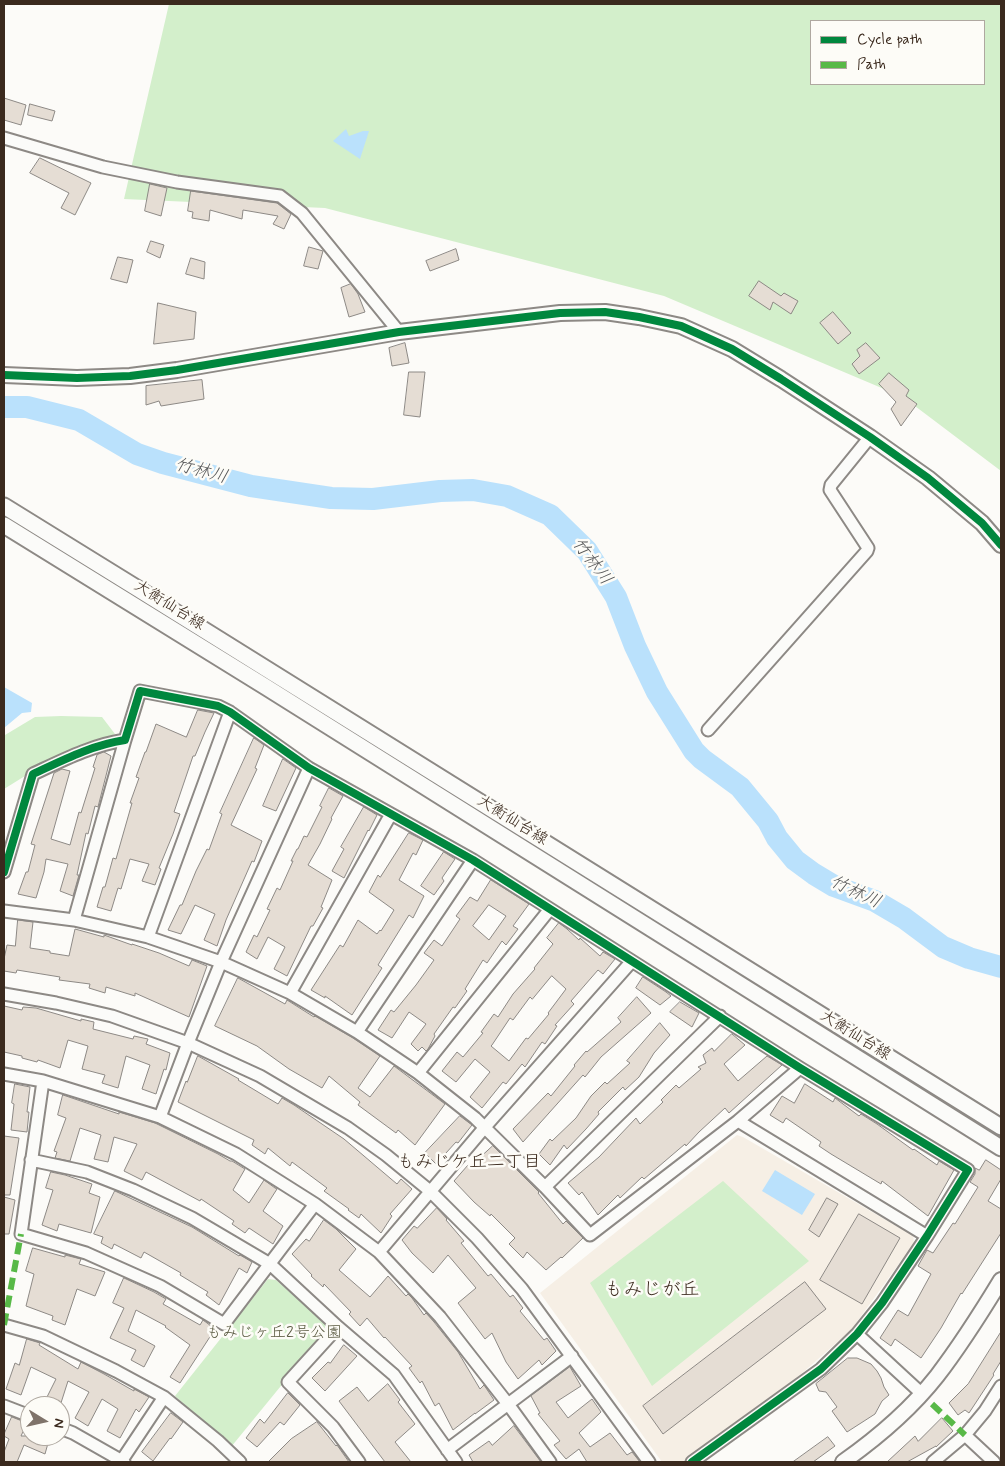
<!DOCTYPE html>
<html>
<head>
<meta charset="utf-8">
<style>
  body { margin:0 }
  #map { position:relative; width:1005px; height:1466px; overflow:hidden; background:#fcfbf8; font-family:Mynerve,sans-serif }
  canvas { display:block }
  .frame { position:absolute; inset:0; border:5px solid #3b2a1e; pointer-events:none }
  .legend { position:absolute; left:810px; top:20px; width:175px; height:65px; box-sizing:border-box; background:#fdfcf7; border:1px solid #afa8a0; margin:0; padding:6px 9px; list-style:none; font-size:15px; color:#3b2a1e }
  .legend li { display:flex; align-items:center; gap:10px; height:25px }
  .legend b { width:25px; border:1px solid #afa8a0 }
  .north { position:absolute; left:20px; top:1396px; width:50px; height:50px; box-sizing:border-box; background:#fdfcf7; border:1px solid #afa8a0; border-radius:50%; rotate:99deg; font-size:14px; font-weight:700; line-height:20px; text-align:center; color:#3b2a1e }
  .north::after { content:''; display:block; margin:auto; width:18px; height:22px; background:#7f736a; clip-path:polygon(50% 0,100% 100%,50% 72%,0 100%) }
</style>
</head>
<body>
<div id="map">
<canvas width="1005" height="1466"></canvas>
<div class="frame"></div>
<ul class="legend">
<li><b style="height:6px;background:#00873e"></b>Cycle path</li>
<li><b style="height:6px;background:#58b947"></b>Path</li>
</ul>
<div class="north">N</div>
</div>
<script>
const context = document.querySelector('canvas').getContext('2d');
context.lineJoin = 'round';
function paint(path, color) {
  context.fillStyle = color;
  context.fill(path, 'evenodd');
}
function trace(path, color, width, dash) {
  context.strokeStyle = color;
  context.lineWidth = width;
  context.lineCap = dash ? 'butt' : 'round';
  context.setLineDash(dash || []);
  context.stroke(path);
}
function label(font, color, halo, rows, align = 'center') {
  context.font = font + ' Mynerve,"Klee One",sans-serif';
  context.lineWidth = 5;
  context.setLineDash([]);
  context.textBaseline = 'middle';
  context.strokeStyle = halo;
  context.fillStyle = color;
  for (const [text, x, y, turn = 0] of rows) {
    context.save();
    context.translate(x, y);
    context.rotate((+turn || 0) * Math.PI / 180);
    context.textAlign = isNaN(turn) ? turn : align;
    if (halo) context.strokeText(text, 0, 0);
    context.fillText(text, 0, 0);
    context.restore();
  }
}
paint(new Path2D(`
  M737,1135L743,1137L898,1227L913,1234L914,1243L851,1330L791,1383L683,1462H662L540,1293Z`), '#f6efe5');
paint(new Path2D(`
  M169,4H1001V471L903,397L664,296L325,208L124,199ZM811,21H984V84H811Z
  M61,716L102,717L115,734L46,763L4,789V736L5,735L35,717Z
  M723,1181L809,1261L652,1386L590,1283Z
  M268,1279L276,1280L325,1323V1332L231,1447L175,1396Z`), '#d3efcb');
paint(new Path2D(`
  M346,129L349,136L363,131H369L360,159L333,141Z
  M4,687L32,703L31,712L22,713L4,728Z
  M775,1170L815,1194L802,1215L762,1191Z`), '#bae1fc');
trace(new Path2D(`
  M4,407H27L79,420L137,454L163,463L251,486L331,498L373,499L440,491L473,490L507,496L550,515L587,551L616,597L635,646L657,692L694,751L702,759L740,787L768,821L777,838L795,860L814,874L834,886L875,901L904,918L943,947L969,958L1001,967`), '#bae1fc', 22);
const building = new Path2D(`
  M4,98L26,105L21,125L4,120Z
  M30,104L55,111L52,121L28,115Z
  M40,158L91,183L75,215L61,208L69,193L30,173Z
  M150,184L167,188L161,216L145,211Z
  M191,191L277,203L291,214L284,229L273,224L278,216L243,210L242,219L210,210L209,221L192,218L193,212L188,211Z
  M151,241L164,245L160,258L147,252Z
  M309,247L323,251L318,269L304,266Z
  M456,249L459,260L430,271L426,261Z
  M118,257L133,260L127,283L111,279Z
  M191,258L205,262L204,279L186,274Z
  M759,281L781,296L784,293L798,301L791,314L773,302L770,310L749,296Z
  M351,284L358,294L365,312L349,317L341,288Z
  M158,303L196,312L194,339L154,344Z
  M833,312L851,333L838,344L820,323Z
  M405,343L409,363L392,366L389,348Z
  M866,343L880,358L859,374L852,364L860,356L857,350Z
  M409,372H425L420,417L404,415Z
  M889,373L909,390L906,396L917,404L901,426L891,409L896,402L879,384Z
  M202,380L204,399L161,406L159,401L146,405V386Z
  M198,710L214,713L205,732L195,756H193L174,812L180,814L173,834L159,868L161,869L155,885L142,881L149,864L130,859L121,889L118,888L111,911L97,907L103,887H105L113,858L116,859L132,803H130L139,778L136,777L145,752H146L156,724L186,737Z
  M254,738L264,745L255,768L257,769L231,825L262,841L254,862L252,861L226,920L217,946L204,940L215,914L195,905L181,934L168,930L180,905H182L196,871L207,849L209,850L222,814L220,813Z
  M104,752L111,756L98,807L95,806L88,834L86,833L77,875H79L73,896L60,891L68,864L46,859L44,872L36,898L18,894L26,872H28L35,845L31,844L54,773L62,769L70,771L51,839L70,845L79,812L81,813L95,768L93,767L97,755Z
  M283,759L296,768L276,811L263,806Z
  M329,788L343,796L331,818L332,819L320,844L308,865L332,880L321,907L323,908L313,926H311L287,976L274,969L285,947L268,937L257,959L246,952L254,935L257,937L270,910L267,909L277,888L280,890L293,861H291L297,849H298L304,836L307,837L322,807L320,806Z
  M364,807L377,815L369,831L368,830L344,878L332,871L344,849L341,847Z
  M409,833L423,840L416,855L413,853L399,880L424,896L413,918L409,915L378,965L382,968L352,1015L325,996V998L311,990L340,945L343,947L358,920L377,934L380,930L381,931L394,910L369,892L378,875L380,877Z
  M444,852L455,859L442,878L444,881L434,895L421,886Z
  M491,880L529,904L513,926L518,929L506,945L502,941L487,963L483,960L465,989L467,991L455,1008L453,1007L434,1034L435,1036L428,1049L426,1051L422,1047L418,1051L411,1044L426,1024L409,1012L392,1038L378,1030L391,1010L394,1012L416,985L434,960L424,953L434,940L442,946L460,919L456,916L470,897L477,901ZM489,905L506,916L489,940L473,926Z
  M18,920L33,922L30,948L50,951V953L69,956L75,929L104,937V935L132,945V944L159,953L189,966L192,960L207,966L189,1017L135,993V996L106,987L105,993L89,988L90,984L59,980L60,977L17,970L16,973L4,971V959L7,945L15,946Z
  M559,923L567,929L579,940L580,938L600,956L603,952L615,959L603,974L598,970L571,1001L574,1004L555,1025L557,1026L545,1044L542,1042L525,1067L522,1064L506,1084L503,1082L482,1108L470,1097L490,1072L475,1059L456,1082L442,1071L457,1052L463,1057L483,1033L481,1032L494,1014L498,1017L513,994L535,969L534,968L553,944L547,938ZM552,976L566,989L548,1013L549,1014L528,1039L526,1038L509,1061L491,1046L492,1045L510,1018L513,1020L530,997L532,999Z
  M643,977L666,992L671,996L660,1005L636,988Z
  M238,978L285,1004L287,1000L314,1017L315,1016L353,1038L380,1056L358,1088L370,1097L394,1066L445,1104L415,1145L398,1130L396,1133L358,1105L360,1102L329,1076L322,1088L289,1069L257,1046L215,1026Z
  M637,997L651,1013L601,1057L585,1077L583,1075L523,1142L513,1129L548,1093L551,1096L575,1066L574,1065L586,1051L587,1052L621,1022L618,1018Z
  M680,1002L699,1013L692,1027L670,1012Z
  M4,1006L22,1010L23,1007L36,1008L81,1021V1019L94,1022L93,1029L133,1039L134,1036L148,1039L146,1044L170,1053L166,1070L164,1069L156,1094L142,1089L150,1065L126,1056L118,1088L102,1083L105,1075L82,1069L88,1046L68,1040L60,1068L38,1060L37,1062L22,1058V1056L4,1052Z
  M660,1023L670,1035L654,1053L639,1077L625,1090L623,1087L598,1112L599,1114L586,1129L567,1149L564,1145L550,1165L539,1154L550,1139L552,1141L576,1118L591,1096L605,1082L607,1084L630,1063L627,1061Z
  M732,1034L745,1045L724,1064L738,1081L767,1056L782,1065L729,1113L725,1108L699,1132L686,1146L685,1144L644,1179L642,1177L620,1198L618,1195L598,1215L582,1192L579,1195L568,1183L599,1157L636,1118L640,1124L663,1102L661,1100L676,1085L679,1088L701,1069L698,1067L706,1063L703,1055L712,1048L714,1051Z
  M198,1056L239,1079L238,1080L278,1104L282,1098L294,1105L344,1139L397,1184L401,1179L412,1189L390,1214L392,1216L381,1233L361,1214L359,1218L348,1210L349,1209L324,1191L327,1188L292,1162L290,1166L268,1148L265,1154L252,1145L254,1140L178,1102L186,1081L187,1082Z
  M15,1084L30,1087L27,1112H29L27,1132L11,1130L14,1104L12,1103Z
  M805,1084L833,1102L835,1098L859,1116L861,1114L877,1124L913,1150L914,1149L937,1165L939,1161L954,1170L928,1216L882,1181L881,1184L831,1154L819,1146L821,1142L786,1118L783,1123L770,1115L782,1096L794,1103Z
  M63,1095L119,1114V1112L155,1123L218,1154L230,1161H232L245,1169L233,1190L249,1203L264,1180L275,1188L277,1189L263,1211L283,1226L273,1244L249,1228L245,1233L232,1224L234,1221L201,1199L200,1201L146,1172L142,1180L124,1171L137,1144L114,1137L108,1162L94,1159L101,1135L80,1128L70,1161L55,1158L57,1152L54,1151L66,1118L58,1115Z
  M460,1116L472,1125L458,1143L456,1142L436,1164L425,1153Z
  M4,1136L19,1138L10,1195H4Z
  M493,1146L539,1192L538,1193L563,1224L566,1221L583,1238L562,1258L561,1257L546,1270L527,1252L523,1258L509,1244L515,1238L491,1214L490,1216L474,1202L454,1181L468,1165L470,1166Z
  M986,1160L1001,1170V1179L988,1201L1001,1209V1233L962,1294L961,1293L941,1328L921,1358L895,1339L891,1346L880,1338L898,1310L908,1316L931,1274L918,1266L927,1250L933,1253L953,1223L955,1224L978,1187L970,1182L975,1174V1168L979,1170Z
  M51,1172L65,1175L92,1184L89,1193L100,1197L91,1233L59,1224L57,1231L42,1225L53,1190L46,1188Z
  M115,1191L192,1227L239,1256L240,1255L252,1262L247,1273L239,1268L219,1305L206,1295L208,1292L180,1275L181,1273L144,1252L141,1258L114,1244L112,1249L101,1243L103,1237L94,1234Z
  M4,1197L15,1200L9,1234H4Z
  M827,1198L838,1204L819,1237L809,1230Z
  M437,1208L447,1219L446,1220L464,1241L461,1243L488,1276L491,1274L510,1297L513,1295L523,1308L520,1311L544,1340L547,1338L556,1351L542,1365L539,1360L518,1379L506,1362L492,1333L485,1339L458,1303L476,1288L448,1255L433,1273L412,1253L402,1240L414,1226L417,1228Z
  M859,1214L900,1238L862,1304L820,1280Z
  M324,1220L336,1229L356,1249L339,1270L370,1297L388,1276L406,1296L408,1294L412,1298L424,1315L426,1313L434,1322L458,1352L480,1389L484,1385L494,1400L475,1414V1413L453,1430L439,1403L435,1406L422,1381L420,1383L409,1368L412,1366L385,1337L384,1338L367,1318L360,1326L349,1314L351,1312L324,1284L323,1287L311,1276L312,1275L292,1254L306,1239L309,1241Z
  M33,1248L65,1257V1255L81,1259L79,1264L105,1272L95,1296L77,1289L65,1325L52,1320L53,1316L26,1306L34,1274L26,1271Z
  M124,1278L154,1292L166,1299L163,1304L200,1325L203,1320L215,1329L180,1383L170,1377L190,1345L165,1327L166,1326L136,1310L128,1331L155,1346L144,1367L131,1360L136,1350L110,1338L124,1308L113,1303Z
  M805,1282L826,1309L663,1434L643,1406Z
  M1001,1332V1361L993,1374L994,1375L969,1413L965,1410L958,1415L949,1403L968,1384Z
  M27,1339L40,1343L39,1345L78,1369L81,1362L104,1374L134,1391V1389L149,1397L139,1412L136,1409L120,1438L107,1431L118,1409L102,1399L88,1426L75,1418L89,1392L68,1381L60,1406L45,1401L56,1379L31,1367L21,1395L6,1389L15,1363L19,1365Z
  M344,1345L357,1356L325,1391L312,1378L328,1362L330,1363Z
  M848,1358H857L871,1364L877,1371L881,1378L884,1387L889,1395L882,1401L875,1414L847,1432L832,1411L837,1407L826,1392L819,1391L816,1384Z
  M570,1367L581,1386L556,1402L568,1418L592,1399L601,1412L579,1433L590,1447L610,1433L627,1455L632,1452L640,1462H587L579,1449L566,1459L554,1445L560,1441L538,1414L540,1413L531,1396Z
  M388,1384L400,1400L398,1402L415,1424L395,1442L411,1462H385L339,1401L357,1387L368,1401Z
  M288,1393L300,1405L284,1425L280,1422L257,1447L246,1438L260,1419L264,1423Z
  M171,1413L183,1422L171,1439L170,1438L153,1461L142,1452Z
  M12,1417L27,1423L21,1436H50L45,1454L24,1445L17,1462H4V1452L9,1439L4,1436H5L4,1435Z
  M942,1418L953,1431L936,1447V1446L907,1462H887L915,1436L918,1441Z
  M317,1422L336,1446L337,1445L349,1462H268L291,1439Z
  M514,1426L541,1462H473L469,1455L489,1441L492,1445Z
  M828,1437L835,1446L813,1462H793Z`);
paint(building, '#e5ddd4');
trace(building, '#8d8985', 1);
const minor = new Path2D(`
  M4,138L103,167L177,182L280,196L302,213L399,332
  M708,730L867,551L868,548L830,490L831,485L870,437
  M4,872L33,774C63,760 92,745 125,740L140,691L218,706L230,712L309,768L473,860L800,1068L968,1170L927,1236L882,1303L857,1334L821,1369L692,1462
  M4,911L74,920L148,937L221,962L290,993L357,1032L418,1073L475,1118L545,1187L590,1235L738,1121L800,1068
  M74,920L125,740
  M148,937L230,712
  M290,993L391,814
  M4,994L56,1003L112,1016L188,1043L260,1076L348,1128L386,1155L430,1191L477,1238L522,1289L649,1462
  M357,1032L473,860
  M418,1073L550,909
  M4,1074L43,1081L160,1117L236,1154L315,1204L379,1252L440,1317L508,1404L550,1462
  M43,1081L21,1234L86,1253L160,1286L224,1324L315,1204
  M160,1117L188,1043L221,962L309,768
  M738,1121L927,1236
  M31,1160L87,1172L133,1190L192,1218L270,1264L338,1327L288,1382L333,1427L359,1462
  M545,1187L720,1016
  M379,1252L485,1127L632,961
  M4,1325L43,1336L116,1371L164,1397L218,1441L240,1462
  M338,1327L394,1375L456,1462
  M857,1334L921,1393
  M4,1406L30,1416
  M60,1428L73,1433L124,1462
  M965,1435L994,1462
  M447,1450L572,1356
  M122,1460L164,1397
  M933,1462L965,1435L985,1411L1001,1386`);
const tertiary = new Path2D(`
  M4,375L77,378L130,376L177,370L399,332L560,313L605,312L639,317L681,326L732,349L781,379L870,437L928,478L982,523L1001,545
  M843,1462C877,1438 911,1409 937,1376C960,1346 981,1313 1001,1280`);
const secondary = new Path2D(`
  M4,506L135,587L1001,1127
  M4,525L266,687L1001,1148`);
trace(minor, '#8d8985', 15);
trace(tertiary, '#8d8985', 18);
trace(secondary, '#8d8985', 19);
trace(minor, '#fbfbf9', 11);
trace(tertiary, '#fbfbf9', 14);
trace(secondary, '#fbfbf9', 15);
trace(new Path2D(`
  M4,1325L21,1234
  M932,1404L965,1435`), '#58b947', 6, [12, 6]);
trace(new Path2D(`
  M4,375L77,378L130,376L177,370L399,332L560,313L605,312L639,317L681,326L732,349L781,379L870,437L928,478L982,523L1001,545
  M4,872L33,774C63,760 92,745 125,740L140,691L218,706L230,712L309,768L473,860L800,1068L968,1170L927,1236L882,1303L857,1334L821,1369L692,1462`), '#00873e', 8);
label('16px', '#3b2a1e', '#fdfcf7', [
  ["大衡仙台線",169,606,32],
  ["大衡仙台線",512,821,32],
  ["大衡仙台線",855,1036,32]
]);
label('16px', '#595940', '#fdfcf7', [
  ["もみじヶ丘2号公園",274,1334]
]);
label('italic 18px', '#545556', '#fdfcf7', [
  ["竹林川",201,472,15],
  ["竹林川",591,562,53],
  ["竹林川",855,893,25]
]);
label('18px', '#3b2a1e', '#fdfcf7', [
  ["もみじケ丘二丁目",469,1163]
]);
label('19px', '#3b2a1e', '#fdfcf7', [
  ["もみじが丘",652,1291]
]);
</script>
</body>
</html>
